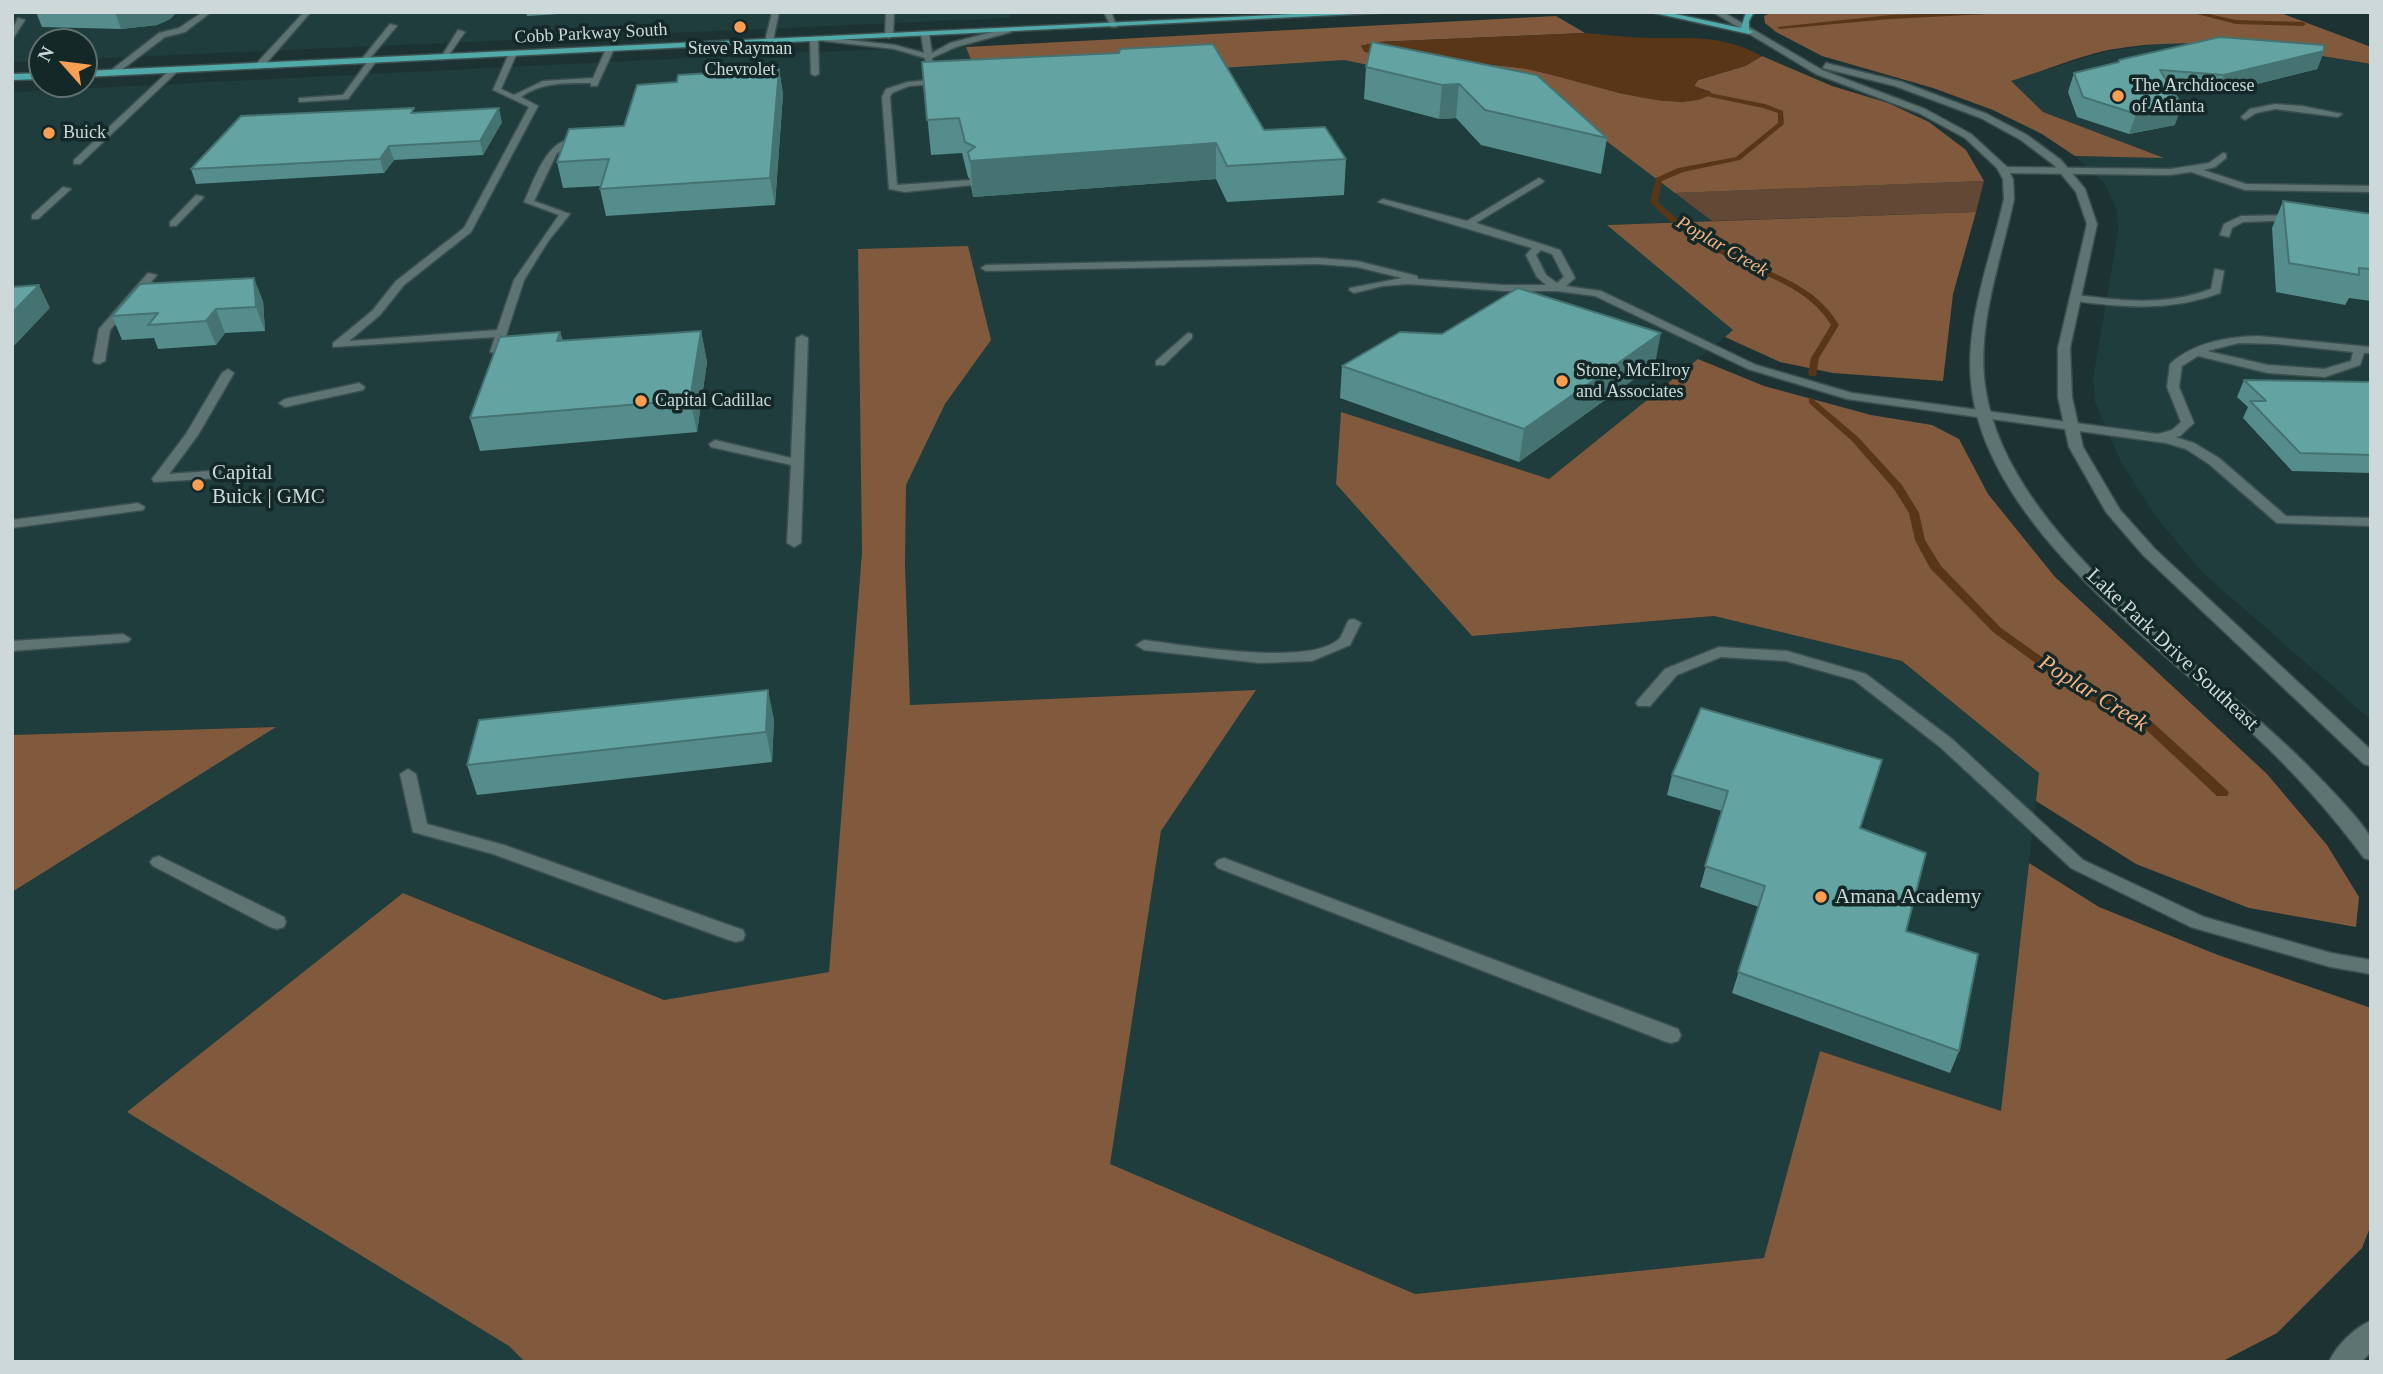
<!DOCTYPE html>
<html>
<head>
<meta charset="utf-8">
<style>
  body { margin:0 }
  #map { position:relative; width:2383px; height:1374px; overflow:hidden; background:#1d3232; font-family:Georgia,serif }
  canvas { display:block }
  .frame { position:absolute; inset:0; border:14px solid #ccd9d8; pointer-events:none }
  .north { position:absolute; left:28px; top:28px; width:70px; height:70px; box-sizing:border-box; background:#142828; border:2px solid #5e6f6e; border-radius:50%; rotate:298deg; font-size:19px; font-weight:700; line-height:28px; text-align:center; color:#ccd9d8 }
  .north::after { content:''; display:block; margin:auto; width:24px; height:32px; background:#fb9e51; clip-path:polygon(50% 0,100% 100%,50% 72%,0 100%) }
</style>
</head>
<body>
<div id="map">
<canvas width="2383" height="1374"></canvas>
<div class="frame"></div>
<div class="north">N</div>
</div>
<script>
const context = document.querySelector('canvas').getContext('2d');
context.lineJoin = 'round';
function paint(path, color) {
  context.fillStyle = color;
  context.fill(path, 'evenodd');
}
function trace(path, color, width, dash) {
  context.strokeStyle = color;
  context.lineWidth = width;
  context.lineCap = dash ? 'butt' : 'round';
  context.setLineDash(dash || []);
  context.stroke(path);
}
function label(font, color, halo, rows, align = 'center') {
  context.font = font + ' Georgia,serif';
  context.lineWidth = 7;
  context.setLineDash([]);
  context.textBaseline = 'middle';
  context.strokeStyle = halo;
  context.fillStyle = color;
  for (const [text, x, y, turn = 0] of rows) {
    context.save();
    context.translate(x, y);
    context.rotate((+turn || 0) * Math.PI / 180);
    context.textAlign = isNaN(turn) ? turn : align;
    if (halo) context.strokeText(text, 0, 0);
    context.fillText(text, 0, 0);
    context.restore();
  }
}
paint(new Path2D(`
  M12,12H1009L1011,18L84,59V42H42V61L12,62Z
  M2175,42L2273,49L2371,64V720L2202,572L2156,517L2121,462L2095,402L2093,378L2118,233L2117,211L2105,184L2075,156L2161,157L2043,112L2010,81L2107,51Z
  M966,47L974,68H1221L1344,60L1556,103L1712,221L1608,225L1734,330L1549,479L1341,413L1336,484L1472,636L1714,616L1902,661L2039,773L2001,1112L1820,1051L1765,1258L1415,1294L1109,1164L1161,831L1255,691L909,706L905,565L906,485L945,404L991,340L859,249L862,552L830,972L664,1000L403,893L509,1346L525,1362H12V892L274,727L12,735V92L806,52Z`), '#1e3d3c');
paint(new Path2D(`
  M1984,181L1976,212L1712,221L1675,193Z`), '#624835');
paint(new Path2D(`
  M1773,12H2278L2371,47V64C2284,50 2196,34 2108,50C2076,57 2043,71 2011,81L2043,112L2164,158L2075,156L2042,134L1993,110L1933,88L1822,56L1776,32L1765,23L1764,16Z
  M1556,16L1585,33L1377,42L1361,46L1365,52L1523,68L1593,84L1619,93L1662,100L1683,102L1711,92L1694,86L1698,80L1745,66L1762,56L1832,86L1888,103L1929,122L1966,150L1984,181L1675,193L1556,103L1344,60L1221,68H974L966,47Z
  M1976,212L1953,294L1943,381L1833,373L1780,362L1725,337L1733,330L1607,225Z
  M968,246L991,340L945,404L906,485L905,565L910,705L1256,690L1161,831L1110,1164L1415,1294L1764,1258L1820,1051L2001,1111L2029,863L2099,907L2218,955L2371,1008V1225L2362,1248L2277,1333L2221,1362H525L509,1346L127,1112L403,893L664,1000L829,972L862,552L858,249Z
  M1698,359L1764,386L1871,415L1932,425L1959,439L1988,494L2055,577L2267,774L2327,845L2359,897L2356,927L2249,908L2136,864L2036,801L2039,773L1902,661L1714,616L1472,636L1336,484L1341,412L1549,479Z
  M276,727L12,892V735Z`), '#815a3d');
paint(new Path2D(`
  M1585,33C1599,34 1614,36 1628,37C1680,41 1713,30 1762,56L1745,66L1698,80L1694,86L1712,93C1681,121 1561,73 1520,68C1468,61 1417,57 1365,52L1361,46L1377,42Z`), '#5a3619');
paint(new Path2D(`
  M1973,12H2028L1890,19L1780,29L1777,27L1890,15Z
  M2189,12H2200L2236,20L2303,22L2306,24L2303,26L2236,24Z
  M1694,90L1765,104L1783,111L1784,124L1740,160L1683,172L1662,181L1658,202C1680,223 1706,240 1733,254C1774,276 1814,283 1839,325L1819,358L1816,376H1810L1808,374L1811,358L1831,325C1810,290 1773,280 1739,263C1707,248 1674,228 1650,202L1656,178L1678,168L1736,157L1778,123V113L1763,108L1692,93Z
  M1812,398L1858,437L1902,485L1919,513L1925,540L1941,566L2001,628L2090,691L2150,720L2227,790L2229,793L2227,796H2217L2142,726L2082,697L1993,632L1930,568L1915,540L1909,513L1894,489L1852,441L1809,403V399Z`), '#5a3619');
const service = new Path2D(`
  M203,12H211L185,32L165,37L116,74L109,72L159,33L179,28Z
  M304,12H311L262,68H256V64Z
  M772,12H779L773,41L769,43L765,41Z
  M886,12H894L893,36L889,38L885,36Z
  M1104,12H1111L1117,27H1111Z
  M18,18L25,20L12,40V30Z
  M390,24L397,26L370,58L377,60L348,99L299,102V98H302L343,95L368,61L361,60Z
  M1008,28L1011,32L956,47L932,58L935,84L909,86L892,93L890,97L897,185L970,180L975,183L973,185L905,192L889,189L882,97L886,89L908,82L928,80L925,58L894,49L825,41L822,37L895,45L924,53L921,34L925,32L929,34L932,53L950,43Z
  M458,30L465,32L446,59H440Z
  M814,37L818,39L819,74L815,76L811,74L810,39Z
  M610,47L614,49L597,86H591V83C567,83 541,82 521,97L538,106L471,232L404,285L380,315L349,341L497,330L514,280L559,215L524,202C535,179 546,138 577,138V142L557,153L534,201L570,214L549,240L524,280L500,354L490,352L495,337L333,347V343L372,311L396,281L464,228L529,107L493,90L510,51L517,53L501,89L514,95L543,81L593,78L606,49Z
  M173,67L180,69L80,164H74V160Z
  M2275,104L2302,106L2342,114L2338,117L2275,109L2256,113L2245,120L2241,117L2250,109Z
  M2223,153L2226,154V158L2215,167L2203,170L2246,184L2371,186V192L2245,190L2191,172L2170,175L2003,173L1998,170L2003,167L2170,169L2209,163Z
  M1539,178L1544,181L1542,183L1476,223L1560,250L1575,278L1566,286L1601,291L1756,365L1852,393L2158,434L2172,430L2181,422L2167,387L2170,364C2194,342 2227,337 2258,336L2371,347V353H2364L2360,365L2325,377L2268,373L2198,356L2182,366L2179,387L2194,423L2180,436L2175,437L2194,443L2219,458L2286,516L2371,518V526L2277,523L2209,464L2186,449L2166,443L1847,399L1748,369L1595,296L1557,291H1504L1408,284L1383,286L1354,293L1349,290L1350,288L1402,278L1357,267L1318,264L986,271L981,268L986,265L1318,258L1357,261L1417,276L1418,279L1504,285H1546L1537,277L1526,255L1532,248L1378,202L1383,199L1467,221ZM1541,250L1552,254L1564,277L1557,283L1546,275L1536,255ZM2239,343L2277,344L2353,352L2351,361L2324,369L2268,365L2207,351Z
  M63,187L71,189L38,219H32V215Z
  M196,195L204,197L176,226H170V222Z
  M2297,215L2300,216V220L2243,222L2232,228L2229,237L2220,235L2224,224L2241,216Z
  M2215,269L2224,271L2220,293C2171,311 2127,308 2076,301L2071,298L2076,295C2123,301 2166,306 2211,289Z
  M148,273L157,275L110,330L105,361L99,364L95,363L93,361L99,329Z
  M1188,333L1192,334V338L1164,365H1156V361Z
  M802,335L808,338L801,543L794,547L787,543L791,465L711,447L709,444L715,440L791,458L796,338Z
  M228,369L234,373L198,435L169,474L237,469L244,473L237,477L154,482L152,479L186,434L222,373Z
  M359,383L365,387L363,390L285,407L279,403L285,399Z
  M138,503L145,507L143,510L12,528V520Z
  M1354,619L1361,623L1350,645L1312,661L1260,663L1144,650L1136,645L1144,640C1184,645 1309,667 1339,639C1343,635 1345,625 1349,620Z
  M123,634L131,639L128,642L12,651V641Z
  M1719,647L1787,651L1866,674L1952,739L2083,860L2204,917L2331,953L2371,960V974L2331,967L2191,927L2071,868L1940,747L1854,680L1786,661L1721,657L1677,675L1650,706H1638L1636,703L1638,700L1665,669Z
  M408,769L416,774L427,824L504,845L743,930L745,935L743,940L736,942L729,940L493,854L413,832L400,774Z
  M159,856L284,917L286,922L284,927L277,929L270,927L153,866L150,862L153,858Z
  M1224,858L1678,1029L1681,1035L1678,1041L1671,1043L1664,1041L1218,868L1215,864L1218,860Z`);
const tertiary = new Path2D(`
  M1713,12H1723L1822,70L1925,109L1971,134L2006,166L2013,179L2014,199C2001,261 1975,328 1986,392C2010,538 2204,662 2305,763C2318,776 2366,824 2371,839C2373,844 2371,854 2371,860L2364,858C2330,812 2293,771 2251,732C2156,643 1991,528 1972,391C1963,326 1990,261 2004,199L2003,179L1997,168L1965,138L1919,113L1816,74Z
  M1826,63L1902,82L1987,114L2027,135L2061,160L2085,189L2097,224L2070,348L2072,397L2083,447L2120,510L2155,549L2371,750V766L2364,764L2143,555L2106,512L2069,447L2058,397V348L2087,224L2076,192L2054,165L2021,140L1981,118L1895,86L1823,68Z
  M2371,1321V1352L2361,1362H2329C2336,1346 2355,1327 2371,1321Z`);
const primary = new Path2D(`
  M1337,12H1396L84,77V71Z
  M1650,12H1666L1741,28L1746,12H1754L1749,21V30L1753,32L1749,34Z
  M42,73V79L12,80V74Z`);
trace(service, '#3d4f4f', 3);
trace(tertiary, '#3d4f4f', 3);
trace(primary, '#3d4f4f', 3);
paint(service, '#5d7473');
paint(tertiary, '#5d7473');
paint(primary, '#4faaa9');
paint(new Path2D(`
  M36,12H177L170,19L157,25L121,29L42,27Z
  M526,12H592L527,16Z
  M1372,42L1607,138L1601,174L1481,145L1456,118L1439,119L1364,99L1366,67Z
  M2324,51L2317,69L2217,94L2172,90L2175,125L2129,134L2077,117L2068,92L2074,73L2118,63L2119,60Z
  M922,62L1264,130L1346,159L1344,195L1227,202L1216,179L973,197L970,179L968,177L962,153L931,155Z
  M779,69L783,94L775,205L606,216L600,189L601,186L563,188L557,162L624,126L677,82Z
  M416,113L502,122L483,155L394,160L384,173L196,184L191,169Z
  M2283,201L2371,214V301L2349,298L2345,305L2276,292L2272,228Z
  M263,301L265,331L225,333L216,345L158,349L154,338L122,340L112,316Z
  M701,331L707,362L697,432L480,451L470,418L560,332L563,341Z
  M1442,334L1655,364L1519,462L1340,398L1342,366Z
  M2244,380L2371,382V473L2292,471L2243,418L2248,407L2237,397Z
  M774,719L772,762L477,795L467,765Z
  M1672,775L1860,828L1959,1051L1950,1073L1732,993L1759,907L1700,887L1722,811L1667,795Z`), '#558d8c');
paint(new Path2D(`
  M115,12H177L170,19L157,25L121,29Z
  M2324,51L2317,69L2217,94L2224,75Z
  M779,69L783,94L775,205L770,178Z
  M1459,84L1456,118L1439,119L1442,85Z
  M2182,105L2175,125L2129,134L2136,114Z
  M499,108L502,122L483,155L480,141Z
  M1216,143V179L973,197L970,161Z
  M389,146L394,160L384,173L380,159Z
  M254,278L263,301L265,331L256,307Z
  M39,285L50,308L12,348V313Z
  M216,309L225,333L216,345L206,321Z
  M701,331L707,362L697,432L690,400Z
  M560,332L568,363L557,341Z
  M1661,333L1655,364L1519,462L1524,429Z
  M768,690L774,719L772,762L766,732Z`), '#457372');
const building = new Path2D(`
  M2220,37L2324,45V51L2224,75L2160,70L2182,105L2136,114L2083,97L2074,73L2119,62V60Z
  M1372,42L1537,75L1607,138L1485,110L1459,84L1442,85L1366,67Z
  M1213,44L1264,130L1325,127L1346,159L1227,166L1216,143L970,161L968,152L975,147L965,142L959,118L927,120L922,62L1119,53L1120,49Z
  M779,69L770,178L600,189L609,159L557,162L569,129L624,126L637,85L677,82L678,75Z
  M414,108L411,113L499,108L480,141L389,146L380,159L191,169L241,116Z
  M2283,201L2371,214V269L2359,268V275L2289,263Z
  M254,278L256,307L216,309L206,321L148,325L158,313L112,316L140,284Z
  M39,285L12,313V287Z
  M1518,288L1661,333L1524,429L1342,366L1400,332L1442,334Z
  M701,331L690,400L470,418L500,337L560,332L557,341Z
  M2244,380L2371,382V455L2300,453L2250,401H2266Z
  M768,690L766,732L467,765L479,720Z
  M1701,708L1882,760L1860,828L1926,853L1906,931L1978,954L1959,1051L1738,972L1765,886L1705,866L1728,791L1672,775Z`);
paint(building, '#63a4a3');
trace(building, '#457372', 2);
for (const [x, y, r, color] of [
  [740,27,7,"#fb9e51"],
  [2118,96,7,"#fb9e51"],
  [49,133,7,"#fb9e51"],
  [1562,381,7,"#fb9e51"],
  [641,401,7,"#fb9e51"],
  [198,485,7,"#fb9e51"],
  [1821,897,7,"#fb9e51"]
]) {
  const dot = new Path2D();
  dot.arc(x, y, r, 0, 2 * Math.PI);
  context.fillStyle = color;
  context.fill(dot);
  trace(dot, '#142828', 2.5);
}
label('18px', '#ccd9d8', '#142828', [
  ["Cobb Parkway South",591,34,-3]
]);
label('18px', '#ccd9d8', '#142828', [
  ["Steve Rayman",740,49,"center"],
  ["Chevrolet",740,70,"center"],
  ["The Archdiocese",2132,86],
  ["of Atlanta",2132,107],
  ["Buick",63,133],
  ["Stone, McElroy",1576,371],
  ["and Associates",1576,392],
  ["Capital Cadillac",655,401]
], 'left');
label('italic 19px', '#f3b384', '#142828', [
  ["Poplar Creek",1722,247,30]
]);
label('21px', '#ccd9d8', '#142828', [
  ["Capital",212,473],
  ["Buick | GMC",212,497],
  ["Amana Academy",1835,897]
], 'left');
label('21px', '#ccd9d8', '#142828', [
  ["Lake Park Drive Southeast",2172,650,43]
]);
label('italic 23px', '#f3b384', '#142828', [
  ["Poplar Creek",2093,694,32]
]);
</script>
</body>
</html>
